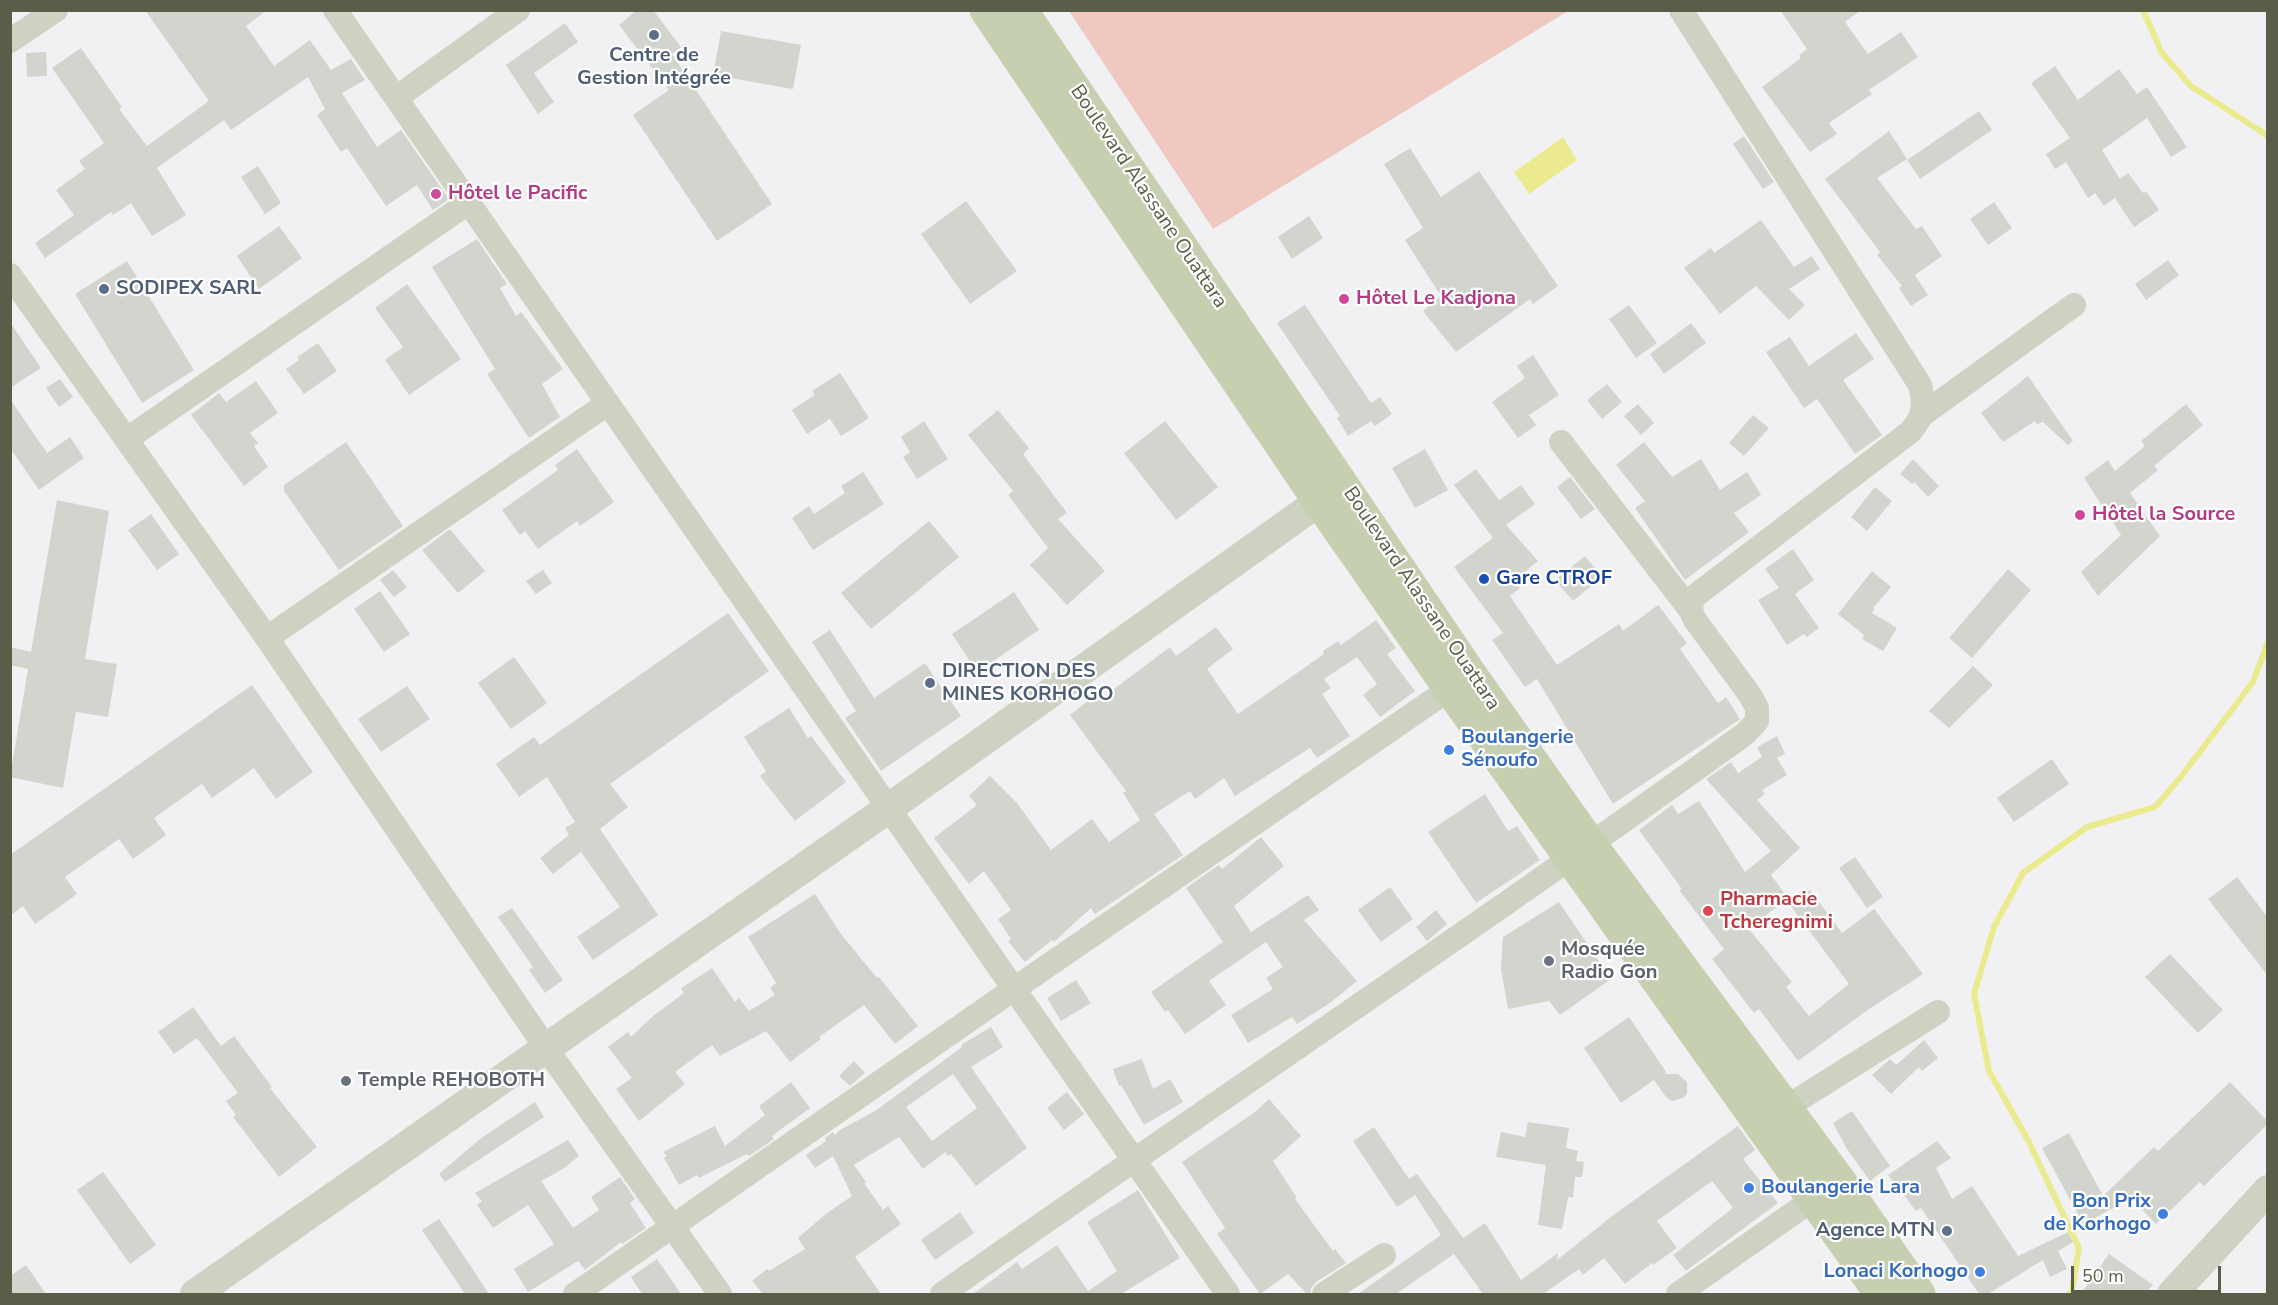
<!DOCTYPE html>
<html>
<head>
<meta charset="utf-8">
<style>
  body { margin:0 }
  #map { position:relative; width:2278px; height:1305px; overflow:hidden; background:#f1f1f3; font-family:"Nunito Sans",sans-serif }
  canvas { display:block }
  .frame { position:absolute; inset:0; border:12px solid #595e48; pointer-events:none }
  .scale { position:absolute; left:2071px; top:1266px; width:150px; height:27px; box-sizing:border-box; border:3px solid #595e48; border-top:0; padding-left:8px; font-size:18px; line-height:21px; white-space:nowrap; color:#595e48; -webkit-text-stroke:4px #fff; paint-order:stroke }
</style>
</head>
<body>
<div id="map">
<canvas width="2278" height="1305"></canvas>
<div class="frame"></div>
<div class="scale">50 m</div>
</div>
<script>
const context = document.querySelector('canvas').getContext('2d');
context.lineJoin = 'round';
function paint(path, color) {
  context.fillStyle = color;
  context.fill(path, 'evenodd');
}
function trace(path, color, width, dash) {
  context.strokeStyle = color;
  context.lineWidth = width;
  context.lineCap = dash ? 'butt' : 'round';
  context.setLineDash(dash || []);
  context.stroke(path);
}
function label(font, color, halo, rows, align = 'center') {
  context.font = font + ' "Nunito Sans",sans-serif';
  context.lineWidth = 4.5;
  context.setLineDash([]);
  context.textBaseline = 'middle';
  context.strokeStyle = halo;
  context.fillStyle = color;
  for (const [text, x, y, turn = 0] of rows) {
    context.save();
    context.translate(x, y);
    context.rotate((+turn || 0) * Math.PI / 180);
    context.textAlign = isNaN(turn) ? turn : align;
    if (halo) context.strokeText(text, 0, 0);
    context.fillText(text, 0, 0);
    context.restore();
  }
}
paint(new Path2D(`
  M1069,11H1568L1213,229Z`), '#efc8c0');
paint(new Path2D(`
  M1563,137L1577,160L1529,194L1514,172Z`), '#ecea8e');
trace(new Path2D(`
  M2143,10L2162,53L2191,86L2268,136
  M2069,1294L2072,1291L2079,1248L2029,1142L1989,1071L1974,994L1994,927L2023,873L2087,827L2155,807L2180,778L2253,682L2268,642`), '#ecea8e', 6);
paint(new Path2D(`
  M145,10H267L246,26L274,66L310,40L331,70L351,59L365,80L342,93L377,147L401,130L449,199L433,210L417,185L386,206L347,148L341,152L317,115L325,109L308,77L231,130L224,120L157,168L186,215L152,236L131,203L113,215L111,212L45,258L35,243L74,215L56,190L85,169L79,161L104,143L52,68L81,48L122,107L119,109L147,146L209,101Z
  M637,10H653L681,47L672,54L772,204L717,241L633,115L669,90L619,25Z
  M1780,10H1861L1845,22L1868,54L1901,32L1918,57L1869,90L1872,94L1829,123L1837,134L1810,152L1762,87L1801,58L1799,55L1807,49Z
  M565,23L578,42L534,73L554,102L538,114L506,65Z
  M721,31L801,45L793,89L713,75Z
  M46,52L47,76L27,77L26,53Z
  M2055,66L2078,100L2119,69L2137,94L2147,87L2187,147L2171,157L2147,118L2102,150L2120,179L2128,173L2143,193L2146,191L2159,210L2134,227L2115,198L2104,206L2095,193L2088,198L2066,162L2055,169L2046,154L2070,138L2031,83Z
  M1979,111L1992,130L1920,179L1907,160Z
  M1889,131L1907,159L1877,178L1916,229L1922,226L1942,256L1915,275L1928,295L1911,306L1899,288L1902,286L1877,255L1880,252L1825,179Z
  M1744,136L1774,182L1763,189L1733,144Z
  M1410,148L1441,197L1479,171L1558,286L1533,304L1530,299L1456,352L1423,311L1441,296L1405,240L1423,228L1384,164Z
  M258,166L281,203L265,214L241,177Z
  M966,201L1017,271L970,304L921,234Z
  M1994,202L2012,228L1988,245L1970,219Z
  M1309,216L1323,238L1292,259L1278,237Z
  M1761,220L1794,267L1812,256L1820,269L1789,289L1805,305L1789,320L1756,286L1720,314L1684,268L1711,248L1714,253Z
  M279,226L302,258L259,289L237,256Z
  M477,239L507,284L500,288L516,316L521,312L563,369L542,384L560,417L529,438L487,374L495,369L432,267Z
  M2168,260L2179,275L2146,300L2135,284Z
  M127,261L194,370L142,403L75,294Z
  M407,284L461,359L409,395L385,360L403,347L375,308Z
  M1305,305L1371,403L1380,397L1392,414L1375,426L1371,421L1348,436L1337,418L1340,416L1277,323Z
  M1629,305L1657,343L1636,358L1609,319Z
  M10,322L41,368L10,388Z
  M1691,323L1706,343L1664,374L1650,354Z
  M1856,333L1874,359L1843,380L1882,435L1855,454L1817,399L1804,408L1766,352L1790,337L1809,366Z
  M318,343L337,371L304,394L286,369L299,360L297,357Z
  M1533,355L1559,395L1529,415L1536,425L1518,438L1492,402L1525,378L1517,366Z
  M840,373L869,418L841,436L830,419L807,434L792,410L815,395L812,391Z
  M2028,376L2073,441L2068,445L2043,422L2037,424L2035,421L2003,442L1981,413Z
  M60,379L73,397L59,407L46,388Z
  M256,381L278,413L250,433L258,443L254,446L268,467L244,486L191,415L219,393L226,402Z
  M1607,384L1622,402L1602,419L1587,400Z
  M10,399L47,453L70,437L84,458L39,490L10,448Z
  M1638,404L1654,423L1641,435L1624,416Z
  M2186,404L2203,425L2154,466L2158,470L2130,493L2160,536L2098,596L2081,572L2121,535L2084,478L2108,460L2115,471L2145,446L2141,441Z
  M998,410L1029,448L1023,454L1067,513L1058,519L1105,571L1067,605L1030,565L1048,548L1008,495L1013,491L968,435Z
  M1753,415L1769,428L1744,456L1729,443Z
  M924,421L948,459L917,479L903,457L910,452L901,437Z
  M1165,421L1218,487L1176,520L1124,453Z
  M346,442L403,526L339,570L284,491V485Z
  M1644,442L1672,477L1701,459L1720,490L1747,472L1761,495L1734,513L1749,532L1685,580L1635,508L1645,501L1616,465Z
  M577,449L614,502L580,526L577,521L538,549L525,531L520,535L502,510L558,470L555,465Z
  M1425,449L1448,490L1415,508L1392,468Z
  M1913,459L1939,486L1928,497L1914,482L1912,484L1900,474Z
  M1476,469L1499,500L1521,485L1535,504L1506,525L1538,561L1514,581L1520,588L1510,596L1557,665L1619,624L1623,631L1658,605L1687,643L1680,649L1718,703L1726,697L1740,719L1736,722L1613,804L1537,679L1525,687L1492,640L1503,633L1454,567L1493,538L1454,485Z
  M863,472L884,504L813,550L792,518L809,506L814,514L845,493L841,486Z
  M1570,477L1595,509L1581,519L1557,487Z
  M1875,487L1892,501L1867,531L1851,517Z
  M57,500L109,511L85,659L117,664L108,717L76,712L63,788L10,777L28,669L10,665V647L31,652Z
  M151,514L179,554L157,570L128,530Z
  M929,521L959,557L871,629L841,593Z
  M450,529L485,571L458,593L422,550Z
  M1793,549L1814,580L1795,594L1819,628L1807,637L1804,634L1787,645L1758,600L1779,588L1765,569Z
  M1585,556L1602,577L1573,601L1555,580Z
  M2008,569L2031,590L1972,658L1949,638Z
  M393,570L407,587L394,597L380,580Z
  M543,570L552,583L536,594L526,581Z
  M1872,571L1891,587L1873,608L1875,609L1872,613L1897,628L1883,651L1862,639L1864,635L1838,614Z
  M380,591L410,634L384,652L354,609Z
  M1014,592L1039,630L977,672L952,634Z
  M728,613L769,671L610,784L628,807L600,829L658,915L593,960L577,937L620,907L581,852L553,874L540,858L569,835L565,828L575,822L547,777L519,797L496,764L534,737L540,745Z
  M1376,620L1396,648L1387,654L1415,691L1380,717L1363,695L1377,684L1357,657L1324,679L1331,688L1322,694L1350,736L1317,758L1310,748L1235,796L1224,778L1195,799L1190,791L1154,814L1183,855L1095,914L1091,908L1054,942L1052,940L1025,962L1008,941L1011,939L998,919L1011,910L984,871L969,884L934,838L977,805L969,796L990,776L1017,803L1051,850L1092,819L1109,842L1140,820L1123,793L1126,791L1070,715L1098,693L1102,698L1170,647L1176,656L1216,627L1233,649L1207,669L1238,714L1324,654L1323,651L1338,641L1341,645Z
  M830,630L874,698L925,663L961,716L881,771L845,718L856,711L812,642Z
  M514,657L547,703L511,729L478,683Z
  M1973,666L1993,685L1949,728L1929,711Z
  M252,685L313,772L276,799L254,768L212,798L202,784L154,818L166,835L133,859L119,839L65,877L77,894L35,924L23,906L10,916V855Z
  M407,686L430,719L381,752L358,719Z
  M789,708L808,738L811,736L846,782L795,821L760,776L766,771L744,737Z
  M1777,736L1785,754L1777,758L1787,775L1762,790L1765,794L1757,800L1800,848L1771,875L1788,898L1749,929L1792,982L1786,987L1809,1016L1849,984L1790,905L1810,890L1842,933L1874,909L1923,974L1869,1009L1798,1061L1759,1009L1754,1013L1712,959L1724,949L1679,890L1682,889L1639,830L1672,805L1678,814L1699,801L1745,872L1771,851L1706,779L1731,762L1738,773L1762,757L1757,747Z
  M2052,759L2069,784L2014,822L1997,798Z
  M1485,794L1508,831L1517,826L1540,860L1476,903L1428,832Z
  M1261,837L1284,866L1234,906L1251,932L1308,895L1319,910L1304,920L1357,981L1330,1003L1297,1024L1292,1017L1248,1043L1231,1015L1273,989L1266,978L1283,967L1266,942L1209,981L1226,1005L1185,1034L1168,1010L1165,1012L1151,992L1223,942L1186,888L1219,865L1222,869Z
  M1855,857L1883,897L1867,908L1839,868Z
  M2237,877L2268,918V976L2208,899Z
  M1390,887L1413,919L1381,942L1358,910Z
  M815,894L841,934L877,978L879,977L918,1026L895,1044L864,1005L819,1037L821,1039L790,1062L766,1031L720,1056L712,1045L675,1072L685,1084L639,1121L616,1089L632,1078L608,1047L628,1032L631,1037L653,1016L684,993L681,988L712,968L735,1002L739,998L749,1011L775,995L770,988L776,983L748,937Z
  M1559,902L1611,979L1560,1015L1549,1001L1508,1009L1501,969L1503,937Z
  M512,908L563,980L545,993L529,970L533,967L498,917Z
  M1436,910L1447,924L1427,941L1416,927Z
  M2170,954L2223,1010L2198,1033L2145,977Z
  M1076,980L1091,1003L1061,1021L1047,998Z
  M193,1007L221,1046L234,1036L272,1087L270,1088L317,1147L279,1177L233,1117L236,1115L226,1101L238,1093L197,1038L174,1054L158,1032Z
  M1629,1017L1666,1072L1664,1074H1678L1687,1082V1094L1683,1098L1672,1101L1666,1097L1654,1080L1621,1103L1584,1048Z
  M991,1027L1003,1047L971,1067L1027,1148L976,1186L951,1154L948,1156L945,1152L923,1169L899,1137L854,1165L866,1182L864,1183L883,1210L888,1206L901,1224L855,1257L881,1294H763L752,1281L767,1269L769,1271L805,1249L798,1238L827,1213L852,1196L833,1156L815,1168L806,1155L826,1141L825,1138L833,1132L835,1135L840,1130L875,1111L962,1047L961,1045ZM953,1074L977,1108L932,1141L906,1107Z
  M1924,1040L1938,1058L1922,1071L1919,1067L1891,1094L1872,1075L1890,1059L1896,1065Z
  M1142,1059L1153,1089L1170,1079L1183,1102L1144,1125L1121,1085L1119,1086L1113,1069Z
  M854,1061L865,1073L850,1086L839,1076Z
  M791,1082L810,1108L772,1136L774,1139L749,1156L747,1154L699,1178L697,1175L679,1185L664,1158L667,1156L663,1152L715,1126L725,1146L765,1115L759,1106Z
  M2230,1082L2268,1122V1124L2204,1186L2200,1182L2156,1224L2131,1198L2077,1228L2074,1224L2080,1218L2042,1148L2069,1133L2103,1196L2154,1147L2158,1151Z
  M1067,1092L1084,1114L1064,1130L1047,1108Z
  M1269,1099L1301,1136L1273,1161L1297,1198L1295,1199L1333,1251L1335,1249L1346,1263L1316,1282L1311,1288L1310,1294H1307L1288,1274L1260,1294L1217,1234L1225,1228L1182,1162L1255,1112Z
  M535,1102L544,1117L445,1182L439,1174L480,1139Z
  M1852,1111L1890,1166L1870,1181L1847,1149L1833,1123Z
  M1528,1122L1569,1128L1566,1148L1578,1151L1576,1161L1584,1162L1582,1177H1575L1573,1198L1568,1197L1562,1229L1538,1225L1546,1165L1496,1157L1501,1132L1525,1137Z
  M1738,1126L1755,1150L1743,1159L1778,1203L1686,1271L1673,1255L1733,1208L1712,1181L1657,1221L1677,1248L1653,1265L1652,1263L1625,1284L1604,1258L1583,1275L1579,1269L1543,1294H1483L1454,1254L1396,1294H1358L1441,1235L1415,1195L1397,1207L1353,1141L1374,1127L1409,1179L1417,1174L1463,1238L1485,1223L1521,1280L1558,1253L1557,1260L1616,1213Z
  M568,1140L579,1156L563,1169L541,1181L573,1228L599,1210L591,1197L620,1177L635,1199L630,1203L646,1228L622,1244L621,1242L585,1270L578,1261L528,1292L514,1269L554,1244L528,1205L493,1228L477,1205L482,1201L475,1193Z
  M1937,1141L1951,1158L1936,1168L1952,1199L1972,1186L2018,1256L2068,1232L2073,1242L2058,1251L2067,1269L2050,1277L2043,1260L1988,1294H1979L1921,1208L1916,1211L1888,1175Z
  M103,1172L156,1245L130,1264L77,1190Z
  M1138,1190L1180,1258L1121,1294H973L1017,1262L1022,1269L1057,1245L1088,1291L1117,1271L1087,1222Z
  M960,1212L974,1233L935,1260L921,1240Z
  M439,1219L468,1262L489,1294H465L422,1230Z
  M2109,1254L2153,1285L2144,1294H2081Z
  M657,1259L681,1294H642L631,1277Z
  M26,1265L46,1294H10V1276Z`), '#d2d5cd');
trace(new Path2D(`
  M335,10L1014,989L1228,1294
  M10,41L56,10
  M396,98L518,10
  M10,275L267,638L546,1048L720,1294
  M1922,415L2074,305
  M127,439L468,203
  M1561,442L1691,611
  M267,638L607,404
  M1785,1108L1938,1012
  M575,1294L1014,989L1464,679
  M942,1294C1209,1106 1481,925 1746,733L1757,721V708L1750,695L1695,620C1690,610 1690,605 1695,596L1910,432C1924,417 1925,405 1920,385L1681,10
  M1324,1294L1384,1255
  M1678,1294L1825,1191`), '#ced2c2', 24);
trace(new Path2D(`
  M195,1294L889,808L1338,488
  M2172,1294L2268,1190`), '#ced2c2', 30);
trace(new Path2D(`
  M986,10L1319,501L1450,689L1881,1294
  M1021,10L1471,675L1591,845L1839,1180L1919,1294`), '#c7cfb1', 33);
for (const [x, y, r, color] of [
  [654,35,6,"#5c6f8a"],
  [436,194,6,"#d1479c"],
  [104,289,6,"#5c6f8a"],
  [1344,299,6,"#d1479c"],
  [2080,515,6,"#d1479c"],
  [1484,579,6,"#1a4fb4"],
  [930,683,6,"#5c6f8a"],
  [1449,750,6,"#3f7fe0"],
  [1708,911,6,"#e0444e"],
  [1549,961,6,"#6b7280"],
  [346,1081,6,"#6b7280"],
  [1749,1188,6,"#3f7fe0"],
  [2163,1214,6,"#3f7fe0"],
  [1947,1231,6,"#5c6f8a"],
  [1980,1272,6,"#3f7fe0"]
]) {
  const dot = new Path2D();
  dot.arc(x, y, r, 0, 2 * Math.PI);
  context.fillStyle = color;
  context.fill(dot);
  trace(dot, '#fff', 2);
}
label('bold 20px', '#4e5e75', '#fff', [
  ["Centre de",654,56,"center"],
  ["Gestion Intégrée",654,79,"center"],
  ["SODIPEX SARL",116,289],
  ["DIRECTION DES",942,672],
  ["MINES KORHOGO",942,695],
  ["Agence MTN",1935,1231,"right"]
], 'left');
label('bold 20px', '#b23c85', '#fff', [
  ["Hôtel le Pacific",448,194],
  ["Hôtel Le Kadjona",1356,299],
  ["Hôtel la Source",2092,515]
], 'left');
label('20px', '#595e48', '#fff', [
  ["Boulevard Alassane Ouattara",1148,197,56],
  ["Boulevard Alassane Ouattara",1421,599,56]
]);
label('bold 20px', '#164399', '#fff', [
  ["Gare CTROF",1496,579]
], 'left');
label('bold 20px', '#366cbe', '#fff', [
  ["Boulangerie",1461,738],
  ["Sénoufo",1461,761],
  ["Boulangerie Lara",1761,1188],
  ["Bon Prix",2151,1202,"right"],
  ["de Korhogo",2151,1225,"right"],
  ["Lonaci Korhogo",1968,1272,"right"]
], 'left');
label('bold 20px', '#be3a42', '#fff', [
  ["Pharmacie",1720,900],
  ["Tcheregnimi",1720,923]
], 'left');
label('bold 20px', '#5b616d', '#fff', [
  ["Mosquée",1561,950],
  ["Radio Gon",1561,973],
  ["Temple REHOBOTH",358,1081]
], 'left');
</script>
</body>
</html>
